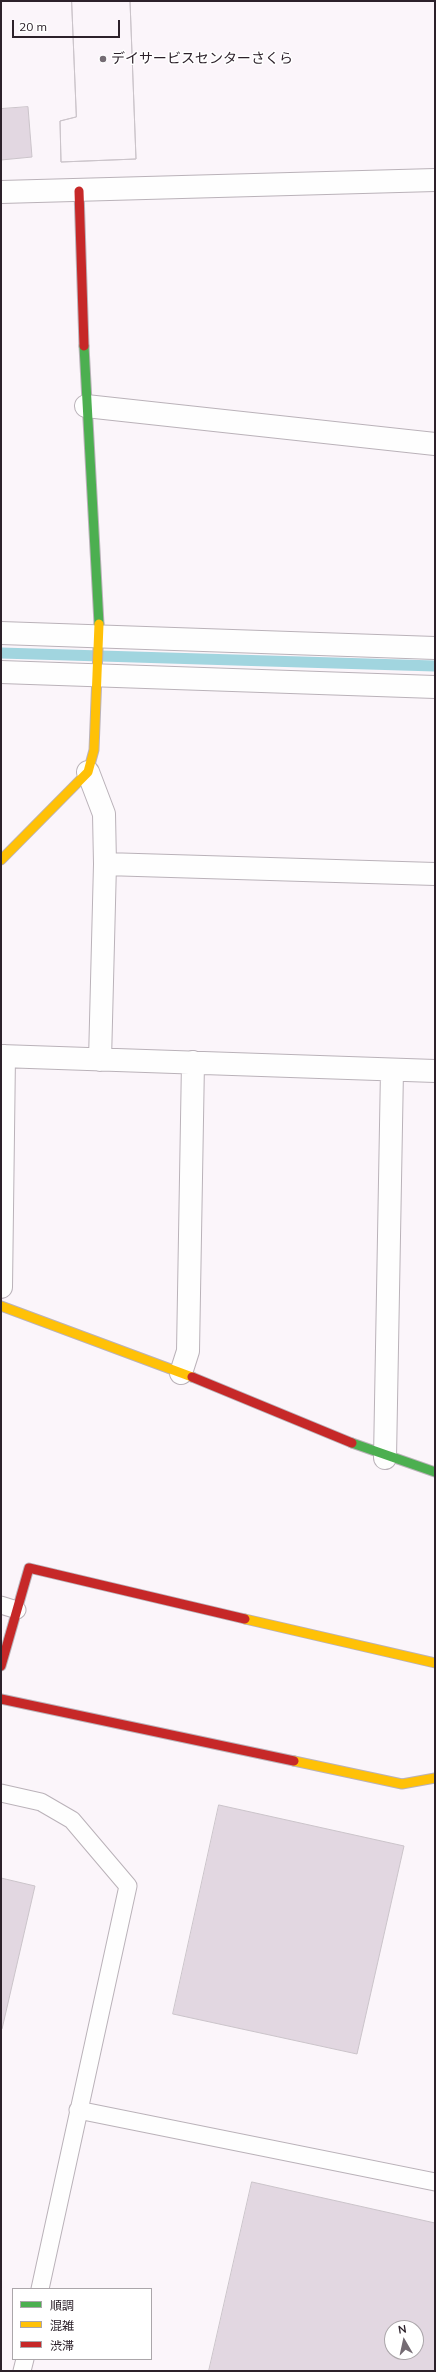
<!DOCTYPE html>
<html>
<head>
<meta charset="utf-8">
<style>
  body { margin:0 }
  #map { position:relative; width:436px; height:2372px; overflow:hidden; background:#fbf5fa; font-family:Mulish,"Noto Sans JP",sans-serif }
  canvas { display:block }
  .frame { position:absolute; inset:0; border:2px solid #2c212a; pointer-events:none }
  .legend { position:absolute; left:12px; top:2288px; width:140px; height:72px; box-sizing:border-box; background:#fff; border:1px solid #aba6aa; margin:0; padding:5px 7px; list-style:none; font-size:12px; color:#2c212a }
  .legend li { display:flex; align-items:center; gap:8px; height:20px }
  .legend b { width:20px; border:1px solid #aba6aa }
  .north { position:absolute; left:384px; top:2320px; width:40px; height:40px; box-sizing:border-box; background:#fff; border:1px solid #aba6aa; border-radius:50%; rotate:351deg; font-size:11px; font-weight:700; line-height:16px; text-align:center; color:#2c212a }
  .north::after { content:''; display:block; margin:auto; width:14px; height:18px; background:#746b73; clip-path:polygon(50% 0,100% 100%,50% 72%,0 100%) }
  .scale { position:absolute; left:12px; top:20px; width:108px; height:18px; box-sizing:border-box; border:2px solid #2c212a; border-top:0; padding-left:5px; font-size:12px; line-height:14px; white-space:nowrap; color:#2c212a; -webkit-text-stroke:3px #fff; paint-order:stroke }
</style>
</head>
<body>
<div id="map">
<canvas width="436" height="2372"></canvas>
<div class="frame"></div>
<ul class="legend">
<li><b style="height:5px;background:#4caf50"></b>順調</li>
<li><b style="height:5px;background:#ffc107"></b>混雑</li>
<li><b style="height:5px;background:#c62828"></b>渋滞</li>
</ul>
<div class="north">N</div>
<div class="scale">20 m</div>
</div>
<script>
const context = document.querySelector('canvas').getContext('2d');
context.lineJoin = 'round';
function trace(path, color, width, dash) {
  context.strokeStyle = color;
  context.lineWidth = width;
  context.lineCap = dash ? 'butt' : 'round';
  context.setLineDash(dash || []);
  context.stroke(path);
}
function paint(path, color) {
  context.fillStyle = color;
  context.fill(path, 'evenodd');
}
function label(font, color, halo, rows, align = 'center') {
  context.font = font + ' Mulish,"Noto Sans JP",sans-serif';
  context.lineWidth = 3;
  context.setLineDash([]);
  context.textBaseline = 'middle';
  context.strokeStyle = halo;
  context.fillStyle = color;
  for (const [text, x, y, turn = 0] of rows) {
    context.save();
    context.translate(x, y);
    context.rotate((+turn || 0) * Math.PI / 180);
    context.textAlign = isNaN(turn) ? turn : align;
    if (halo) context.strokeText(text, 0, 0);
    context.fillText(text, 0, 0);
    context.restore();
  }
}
trace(new Path2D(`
  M1,653L435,666`), '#a1d5df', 11);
const building = new Path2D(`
  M72,1H130L136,159L61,162L60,121L76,117Z
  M72,1H130L136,159L61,162L60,121L76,117Z
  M28,107L32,157L1,160V109Z
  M219,1805L404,1846L357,2054L173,2014Z
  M1,1878L35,1886L2,2029H1Z
  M252,2182L435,2223V2371H209ZM392,2328H416V2352H392Z`);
paint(building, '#e2d7e1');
trace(building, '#cbc4ca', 1);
const lane = new Path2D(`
  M1,1605L17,1610
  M1,1793L41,1802L72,1820L128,1886L40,2289
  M78,2110L435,2182
  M22,2371L25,2359`);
const street = new Path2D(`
  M1,192L435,180
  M86,406L435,444
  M1,633L435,648
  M1,672L435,687
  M88,772L104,814L105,864L100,1060
  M105,864L435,874
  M1,1056L435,1071
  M1,1287L4,1056
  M181,1373L188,1351L193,1062
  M385,1458L392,1070`);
const fast = new Path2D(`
  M84,346L99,624
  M352,1443L435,1472`);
const slow = new Path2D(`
  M1,860L88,772L94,750L99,624
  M1,1306L192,1377
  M245,1619L435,1663
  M294,1761L402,1784L435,1778`);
const jam = new Path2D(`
  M79,191L84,346
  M192,1377L352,1443
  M1,1666L29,1568L245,1619
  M1,1699L294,1761`);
trace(lane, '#bab2b9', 19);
trace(street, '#bab2b9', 24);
trace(fast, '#bab2b9', 11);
trace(slow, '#bab2b9', 11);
trace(jam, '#bab2b9', 11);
trace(lane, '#fefefe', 17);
trace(street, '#fefefe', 22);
trace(fast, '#4caf50', 9);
trace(slow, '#ffc107', 9);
trace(jam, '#c62828', 9);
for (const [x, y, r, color] of [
  [103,59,4,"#746b73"]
]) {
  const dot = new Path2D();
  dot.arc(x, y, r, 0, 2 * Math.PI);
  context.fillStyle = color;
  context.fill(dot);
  trace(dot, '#fff', 1.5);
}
label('14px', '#2c212a', '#fff', [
  ["デイサービスセンターさくら",111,59]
], 'left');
</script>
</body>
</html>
